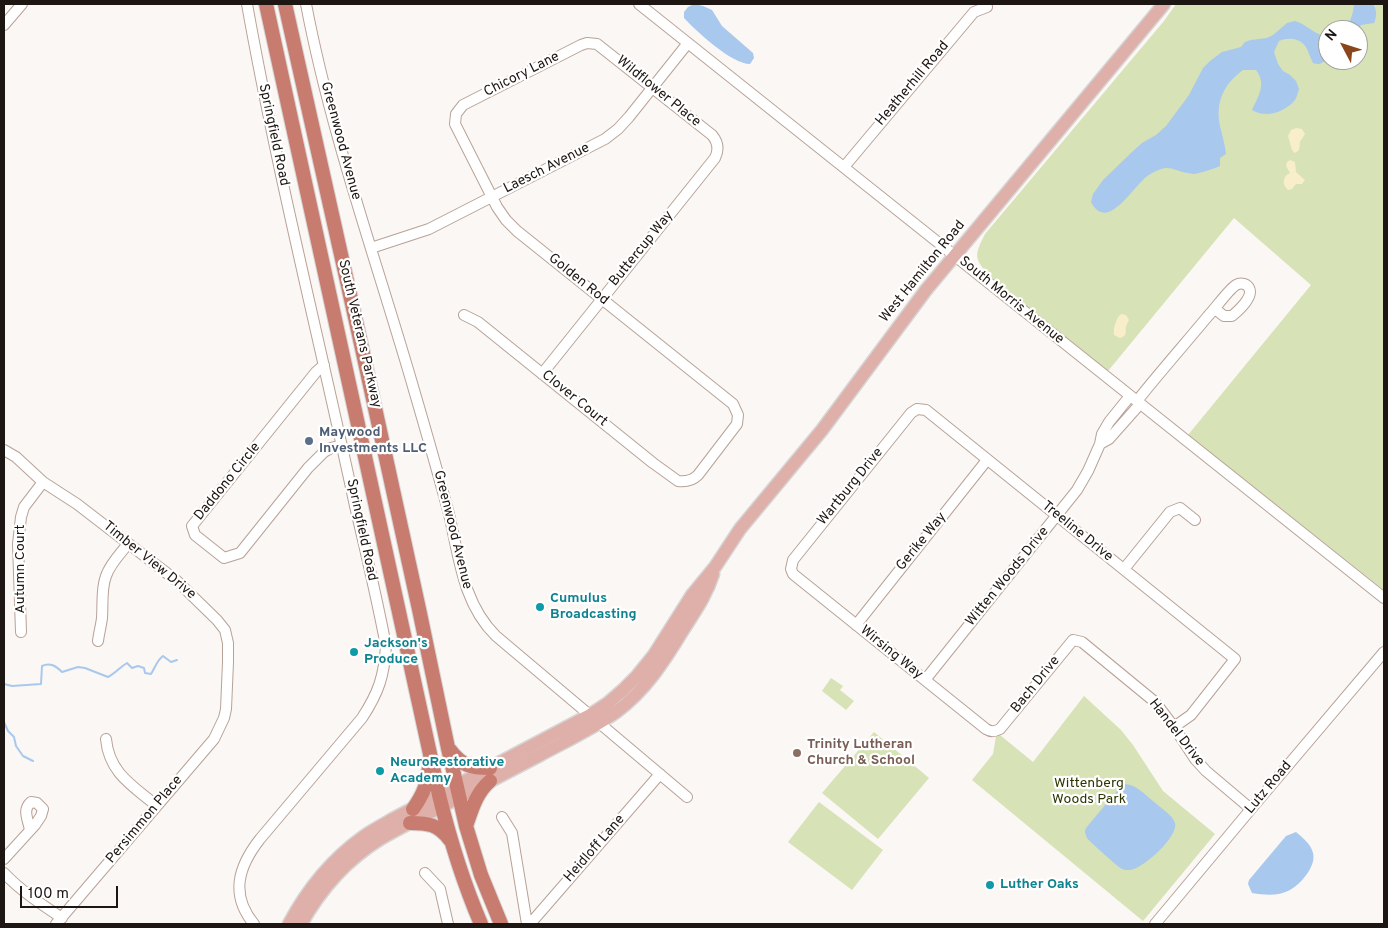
<!DOCTYPE html>
<html>
<head>
<meta charset="utf-8">
<style>
  body { margin:0 }
  #map { position:relative; width:1388px; height:928px; overflow:hidden; background:#fbf7f4; font-family:Overpass,sans-serif }
  canvas { display:block }
  .frame { position:absolute; inset:0; border:5px solid #1e1612; pointer-events:none }
  .north { position:absolute; left:1318px; top:20px; width:50px; height:50px; box-sizing:border-box; background:#fff; border:1px solid #a5a2a0; border-radius:50%; rotate:310deg; font-size:14px; font-weight:700; line-height:20px; text-align:center; color:#1e1612 }
  .north::after { content:''; display:block; margin:auto; width:18px; height:22px; background:#8a461a; clip-path:polygon(50% 0,100% 100%,50% 72%,0 100%) }
  .scale { position:absolute; left:20px; top:886px; width:98px; height:22px; box-sizing:border-box; border:2px solid #1e1612; border-top:0; padding-left:6px; font-size:15px; line-height:18px; white-space:nowrap; color:#1e1612; -webkit-text-stroke:4px #fff; paint-order:stroke }
</style>
</head>
<body>
<div id="map">
<canvas width="1388" height="928"></canvas>
<div class="frame"></div>
<div class="north">N</div>
<div class="scale">100 m</div>
</div>
<script>
const context = document.querySelector('canvas').getContext('2d');
context.lineJoin = 'round';
function paint(path, color) {
  context.fillStyle = color;
  context.fill(path, 'evenodd');
}
function trace(path, color, width, dash) {
  context.strokeStyle = color;
  context.lineWidth = width;
  context.lineCap = dash ? 'butt' : 'round';
  context.setLineDash(dash || []);
  context.stroke(path);
}
function label(font, color, halo, rows, align = 'center') {
  context.font = font + ' Overpass,sans-serif';
  context.lineWidth = 4.5;
  context.setLineDash([]);
  context.textBaseline = 'middle';
  context.strokeStyle = halo;
  context.fillStyle = color;
  for (const [text, x, y, turn = 0] of rows) {
    context.save();
    context.translate(x, y);
    context.rotate((+turn || 0) * Math.PI / 180);
    context.textAlign = isNaN(turn) ? turn : align;
    if (halo) context.strokeText(text, 0, 0);
    context.fillText(text, 0, 0);
    context.restore();
  }
}
paint(new Path2D(`
  M1176,4H1384V590L1188,435L1311,285L1234,218L1108,371L989,275C973,258 975,254 985,234L1164,21ZM1328,30H1358V60H1328Z
  M831,678L843,686L840,690L854,701L846,710L822,691Z
  M1084,696L1121,730L1133,745L1163,791L1215,834L1143,921L972,780L993,754L996,736L1000,735L1033,762Z
  M874,732L929,778L878,839L822,793Z
  M819,802L883,850L852,890L788,842Z`), '#d7e2b7');
paint(new Path2D(`
  M1296,128L1302,129L1305,134L1300,142L1299,150L1295,153L1292,150L1288,136L1291,130Z
  M1290,160L1295,162L1296,172L1305,180L1302,184H1296L1292,189L1288,190C1282,185 1282,176 1290,173L1286,166L1287,162Z
  M1121,314L1126,315L1129,320C1128,322 1127,324 1126,326C1125,331 1128,336 1120,338L1114,335C1113,329 1116,318 1121,314Z`), '#f8eec9');
paint(new Path2D(`
  M694,4L703,6L712,10L722,26L753,53L754,58L750,64C732,64 697,32 684,18V12L688,7Z
  M1354,4H1373C1377,10 1377,16 1374,23L1361,25L1358,31L1341,30C1351,24 1353,14 1354,4Z
  M1295,21C1307,24 1316,37 1328,36V58C1323,62 1320,66 1313,63C1310,58 1309,52 1306,47C1300,38 1288,37 1279,41L1274,52L1278,64L1283,71L1290,75L1296,81L1299,89C1298,92 1297,97 1295,100C1285,112 1266,119 1252,110C1258,97 1267,84 1256,70H1243C1224,84 1215,102 1220,126C1222,135 1225,144 1226,154L1220,158V166C1213,169 1201,173 1194,174C1192,174 1188,173 1187,173C1172,170 1169,164 1154,172C1150,174 1145,177 1142,181C1129,193 1106,231 1091,202L1093,194L1103,180L1132,152L1142,143L1156,135L1166,126L1189,95L1203,68L1210,61L1222,52L1241,47L1245,42L1251,40L1267,38L1273,35L1287,23Z
  M1124,784C1136,784 1144,794 1153,801C1159,807 1172,814 1175,823C1179,836 1143,869 1130,870C1127,870 1124,870 1122,869C1118,867 1090,842 1087,838C1086,836 1085,833 1085,831L1086,828L1116,792Z
  M1296,832C1303,838 1311,844 1313,853C1315,860 1311,868 1307,874C1292,895 1276,897 1252,893L1248,884L1249,880L1286,836Z`), '#a9c8ed');
trace(new Path2D(`
  M4,684L12,686L41,684L42,666C50,662 56,666 62,672L78,667L85,668L108,677C116,673 120,667 127,663L132,668L138,666L144,668L145,673L151,674C155,668 157,660 163,656L171,662L177,660
  M4,722L8,731L14,737L16,746L23,756L33,761`), '#a9c8ed', 2);
const minor = new Path2D(`
  M247,4C277,172 319,338 355,506C366,552 377,599 386,646C384,676 379,692 362,718L260,839C238,867 230,895 254,924
  M306,4C331,135 377,262 414,390C426,431 438,473 449,514C459,557 463,604 496,636L687,797
  M639,4L1384,598
  M4,25L22,4
  M844,167L974,12L987,7
  M371,248L429,229L605,139L618,129L629,117L688,43
  M464,315L478,322L653,463L678,481C686,482 692,481 698,475L737,424L738,415L733,404L517,231L506,220L497,207L455,124L456,114L463,105L581,45L587,43L597,44L712,135C718,142 719,150 715,158L542,374
  M324,365L316,372L192,526L195,535L224,558L240,553L308,468L324,452L331,448L342,445
  M1137,401C1160,372 1184,345 1208,316C1215,309 1229,289 1236,285C1241,282 1247,284 1249,288C1254,297 1238,311 1232,316H1224L1215,309
  M1100,444L1109,439L1140,404
  M4,450L16,457L43,482L77,504L177,581L217,620L225,630L228,643V662L226,709L224,718L214,739L56,924
  M1124,569L1170,512L1180,508L1195,520
  M856,625L987,460
  M21,632L18,544L21,517L24,507L43,482
  M98,641C99,633 101,626 102,618C103,604 101,589 106,576C110,564 120,554 128,544
  M925,680L1077,490L1088,471L1100,444L1102,434L1109,422L1130,396
  M1174,727L1191,715L1235,659L926,410L917,409L911,413L793,560L791,569L793,574L986,729C991,732 994,732 1000,729L1073,640L1082,642L1155,702L1174,727L1195,759L1206,771L1251,809
  M106,739C109,773 133,786 157,806
  M502,817L512,833L527,924
  M4,859L35,825L41,816L43,809L37,803L31,802C22,810 28,819 30,830
  M4,873C21,891 41,904 62,918
  M425,873L440,889L448,924
  M530,924L660,774
  M1155,924L1251,809L1384,652`);
const major = new Path2D(`
  M289,924C307,890 331,860 363,837C373,830 383,825 393,819L590,715L608,703L623,690L637,676L654,655L692,595L715,567L740,529L822,430L926,290L1164,4
  M301,924C320,890 346,860 380,839C397,829 415,820 433,811C469,792 505,773 540,755C566,741 593,728 616,712C645,691 665,660 683,630C695,611 706,596 713,574`);
const highway = new Path2D(`
  M266,4L439,795C450,840 463,882 481,924
  M285,4L361,344L419,609L448,748L466,826L481,875L501,924
  M450,750C462,766 471,768 490,768
  M413,809C423,795 428,783 429,766
  M410,823C428,823 438,824 450,840
  M466,826C472,809 476,793 490,781`);
trace(minor, '#b8a297', 12);
trace(major, '#d6d5d4', 15);
trace(highway, '#d6d5d4', 16);
trace(minor, '#fff', 10);
trace(major, '#deb0a9', 12);
trace(highway, '#c87c6f', 14);
for (const [x, y, r, color] of [
  [309,441,5,"#5c6f8a"],
  [540,607,5,"#0f9aa8"],
  [354,652,5,"#0f9aa8"],
  [797,753,5,"#8d6e63"],
  [380,771,5,"#0f9aa8"],
  [990,885,5,"#0f9aa8"]
]) {
  const dot = new Path2D();
  dot.arc(x, y, r, 0, 2 * Math.PI);
  context.fillStyle = color;
  context.fill(dot);
  trace(dot, '#fff', 2);
}
label('14px', '#1e1612', '#fff', [
  ["Chicory Lane",522,75,-27],
  ["Heatherhill Road",913,84,-50],
  ["Wildflower Place",658,92,39],
  ["Springfield Road",273,135,78],
  ["Greenwood Avenue",340,141,75],
  ["Laesch Avenue",547,169,-27],
  ["Buttercup Way",642,249,-51],
  ["West Hamilton Road",923,272,-51],
  ["Golden Rod",578,280,39],
  ["South Morris Avenue",1011,301,39],
  ["South Veterans Parkway",359,334,77],
  ["Clover Court",574,399,39],
  ["Daddono Circle",228,482,-51],
  ["Wartburg Drive",851,487,-51],
  ["Springfield Road",361,530,78],
  ["Greenwood Avenue",452,530,76],
  ["Treeline Drive",1077,532,39],
  ["Gerike Way",922,542,-51],
  ["Timber View Drive",149,561,39],
  ["Autumn Court",21,569,-90],
  ["Witten Woods Drive",1008,577,-51],
  ["Wirsing Way",891,653,39],
  ["Bach Drive",1036,685,-51],
  ["Handel Drive",1176,733,52],
  ["Lutz Road",1269,788,-50],
  ["Persimmon Place",145,820,-50],
  ["Heidloff Lane",595,849,-49]
]);
label('bold 14px', '#4e5e75', '#fff', [
  ["Maywood",319,433],
  ["Investments LLC",319,449]
], 'left');
label('bold 14px', '#0d838f', '#fff', [
  ["Cumulus",550,599],
  ["Broadcasting",550,615],
  ["Jackson's",364,644],
  ["Produce",364,660],
  ["NeuroRestorative",390,763],
  ["Academy",390,779],
  ["Luther Oaks",1000,885]
], 'left');
label('bold 14px', '#785e54', '#fff', [
  ["Trinity Lutheran",807,745],
  ["Church & School",807,761]
], 'left');
label('14px', '#2d3600', '#fff', [
  ["Wittenberg",1089,784],
  ["Woods Park",1089,800]
]);
</script>
</body>
</html>
